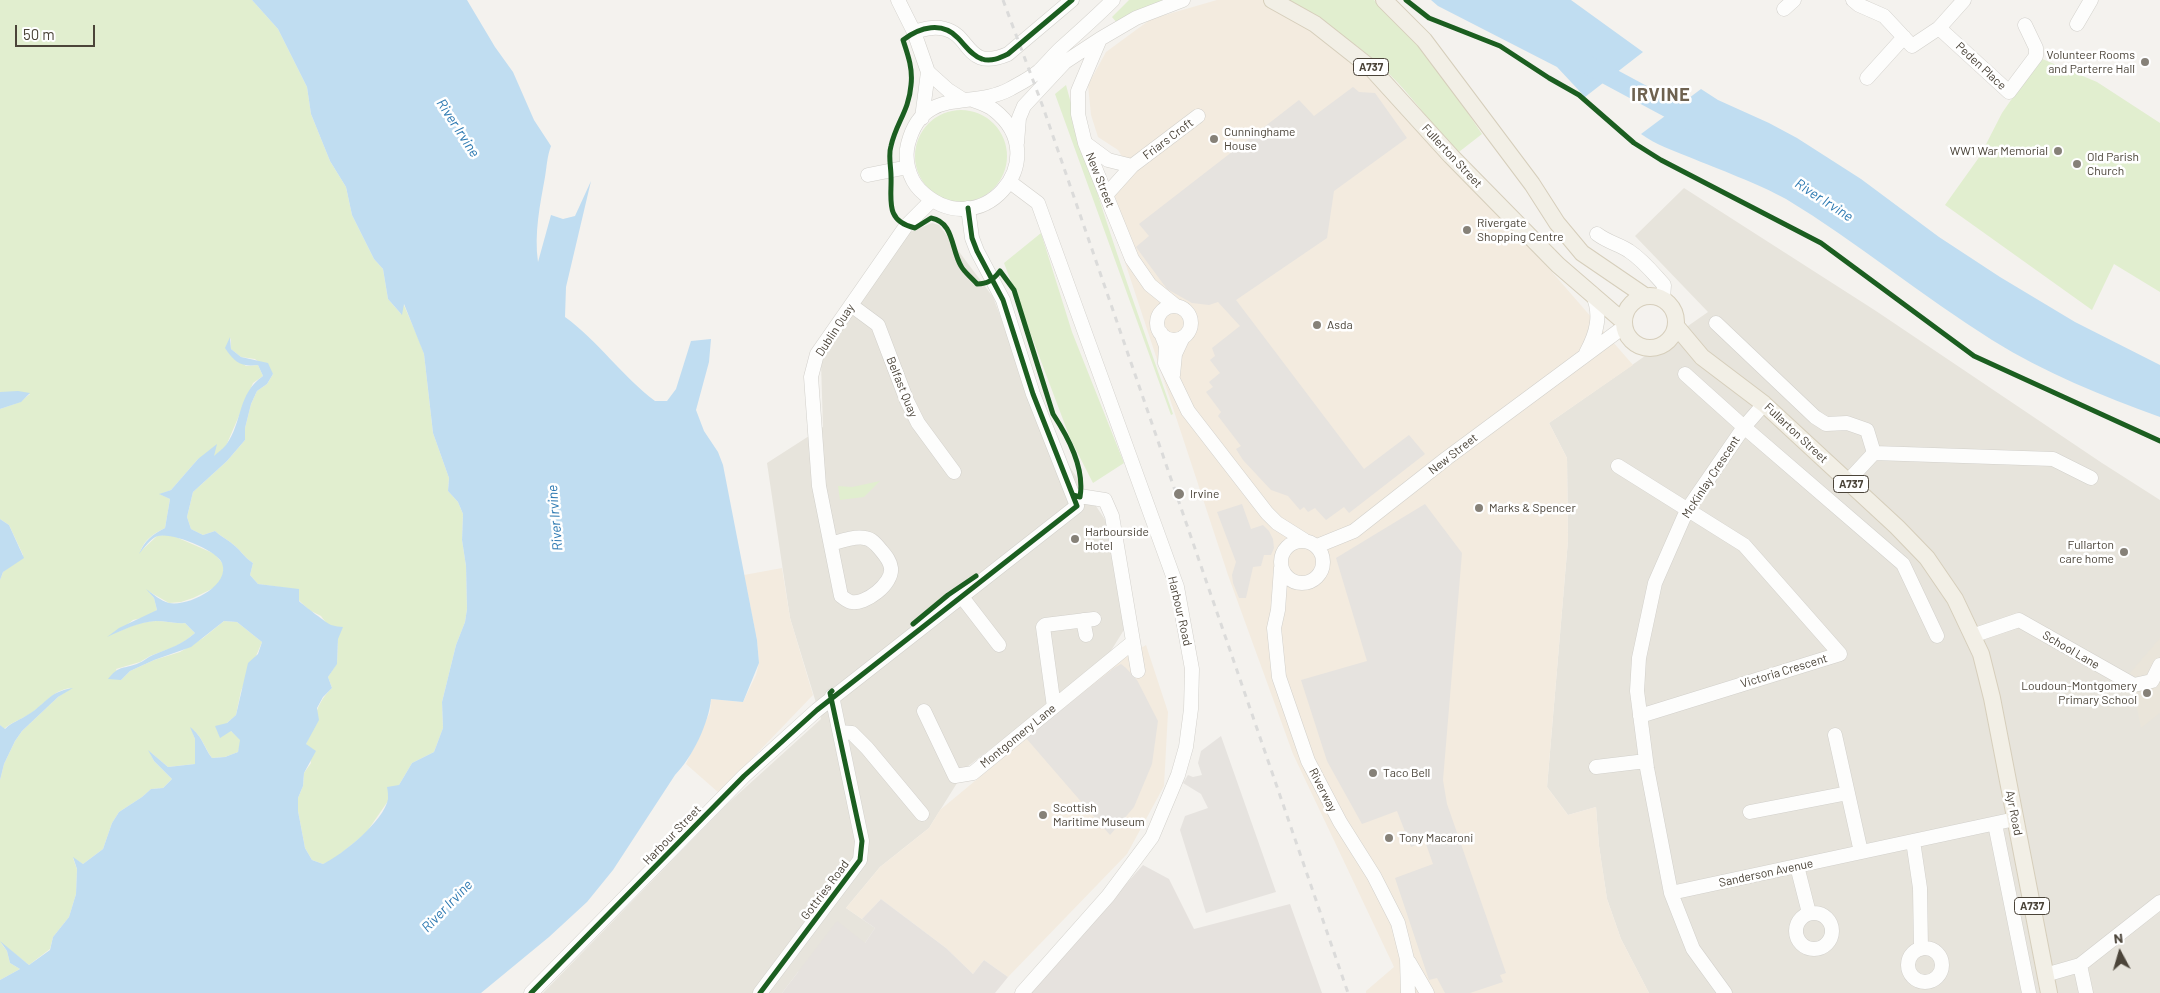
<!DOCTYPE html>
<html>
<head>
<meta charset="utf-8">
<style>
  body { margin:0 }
  #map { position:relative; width:2160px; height:993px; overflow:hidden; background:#f4f2ee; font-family:Barlow,sans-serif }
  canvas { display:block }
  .north { position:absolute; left:2095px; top:928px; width:50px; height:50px; -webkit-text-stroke:4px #fff; paint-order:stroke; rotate:354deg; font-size:14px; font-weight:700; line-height:20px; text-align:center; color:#4b4439 }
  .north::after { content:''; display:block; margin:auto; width:18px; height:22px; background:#4b4439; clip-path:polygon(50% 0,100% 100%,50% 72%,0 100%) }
  .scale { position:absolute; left:15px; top:25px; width:80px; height:22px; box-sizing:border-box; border:2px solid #4b4439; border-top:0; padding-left:6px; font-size:15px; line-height:18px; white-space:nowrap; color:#4b4439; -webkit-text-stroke:4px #fff; paint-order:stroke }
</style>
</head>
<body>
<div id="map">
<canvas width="2160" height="993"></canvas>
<div class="north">N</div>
<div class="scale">50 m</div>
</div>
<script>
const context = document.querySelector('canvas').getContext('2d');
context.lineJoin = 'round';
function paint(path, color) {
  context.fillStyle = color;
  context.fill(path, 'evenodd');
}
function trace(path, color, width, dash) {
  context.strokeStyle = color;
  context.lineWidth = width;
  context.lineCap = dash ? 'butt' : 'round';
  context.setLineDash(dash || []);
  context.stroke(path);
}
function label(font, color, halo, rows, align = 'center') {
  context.font = font + ' Barlow,sans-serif';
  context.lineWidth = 5;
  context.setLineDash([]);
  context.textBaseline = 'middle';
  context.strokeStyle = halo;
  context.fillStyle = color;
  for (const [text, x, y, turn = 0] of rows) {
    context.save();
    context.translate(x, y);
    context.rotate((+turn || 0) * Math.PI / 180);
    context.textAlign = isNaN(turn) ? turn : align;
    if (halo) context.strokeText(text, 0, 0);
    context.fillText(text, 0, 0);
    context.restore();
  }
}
paint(new Path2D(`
  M1684,188L1876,311L2102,463L2160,500V993H1649L1621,939L1607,899L1599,846L1596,807L1568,815L1547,787L1568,540L1567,458L1549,423L1708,312L1635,236Z
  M932,223L939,225L993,297L1041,424L1108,524L1127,625L1104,662L967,767L929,828L880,867L846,908L875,928L865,943L798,972L782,993H543L725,806L821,719L790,618L767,463L823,427L821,363L830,343L908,233Z`), '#e7e4dc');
paint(new Path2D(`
  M1217,0H1267L1357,59L1430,132L1633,365L1549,423L1567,458L1568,540L1547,787L1568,815L1596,807L1599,846L1607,899L1621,939L1649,993H1366V991L1394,967L1293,754L1228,575L1116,235L1113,194L1133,174L1118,150L1098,137L1091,115L1088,85L1106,52L1151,19Z
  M782,568L790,618L813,695L719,793L686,764L710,712L711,699L743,702L756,675L759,663L757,640L744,575Z
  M1146,645L1168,712L1164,786L1127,854L1008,977L984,960L973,974L946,948L881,899L862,919L846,908L880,867L929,828L940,810L1119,661Z`), '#f3ebdf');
paint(new Path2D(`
  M1143,865L1169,879L1194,929L1290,904L1322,993H1028Z
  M881,899L946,948L973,974L984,960L1008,977L995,993H782L837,921L865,943L875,928L862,919Z`), '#e6e2de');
paint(new Path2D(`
  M2160,638V713L2141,728L2130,673Z`), '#eae5da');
paint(new Path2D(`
  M0,0H252L278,29L307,87L311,114L330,161L346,187L352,215L374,259L383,269L388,299L401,314L403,303C410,320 418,336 424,354L433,433L449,478L448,491L458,502L463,514L462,540L466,566L467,609L465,622L456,645L442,702L443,728L434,752L412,763L399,785L366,833L334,859L323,864L312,860L305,848L298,811V798L303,786L304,773L311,763L306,744C317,722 312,707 332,688L328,677L337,663L338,639L321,616L309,610L286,588L258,584L250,575L253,563C244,557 242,552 235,546C229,540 221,537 215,531L203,535L191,529L187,517L193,492L227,461L245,440V428L251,404L257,391L267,384L273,374L255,359L241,357L231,349V338L226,348L246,366L258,365L263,376L253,383L226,446L214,457L198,459L171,490L160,494L170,499L165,528C153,534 145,539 140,552L157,536L169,534L215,554L223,564V577L216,587L193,598L181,602L169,603L148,591L154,598L157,610L146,617L133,620L118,632C130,626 143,621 157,621C166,621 175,624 185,623L195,633L185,641L174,647L150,656L140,662L116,669L121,680L130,671L154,660L180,652L203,638L224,621L237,622L262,642L241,691L236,715L227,723L231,731L241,740L238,752L225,757L212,758C204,747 202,736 191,728L195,739V764L168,767L149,751L154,761L172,779L163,788L151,789L142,797L119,812L112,823L103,849L83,864L73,858L77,869L76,894L69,917L53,937L50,949L29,965L1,943L7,951L10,963L20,969L0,980V780L4,764L15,741L22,731L58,697L71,688C52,690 44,706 28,715C20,720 12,722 4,729L0,725V580L3,572L23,555L9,525L0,519V409L20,402L30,394L0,392Z
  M1129,0H1172L1118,24L1112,17Z
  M1285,0H1374L1416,43L1455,94L1482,134L1455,155C1429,119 1401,81 1366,53C1341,33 1313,17 1285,0Z
  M2040,58L2097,82L2160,123V292L2114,264L2092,310L1945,205L1980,156L2002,113Z
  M1066,85C1095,197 1135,305 1173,414L1171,415L1055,94Z
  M915 156a46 46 0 1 1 92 0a46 46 0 1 1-92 0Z
  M1041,233L1072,332L1124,463L1093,483L1070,438L1004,263Z
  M880,481L864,497L840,500L838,486L852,487Z`), '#e1eecf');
paint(new Path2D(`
  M1353,87L1359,92L1375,93L1407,138L1334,191L1327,238L1236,300L1364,469L1409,435L1425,454L1349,513L1344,507L1326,520L1315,508L1308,512L1304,507L1300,510L1288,496L1271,490L1243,460L1236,449L1241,446L1218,416L1221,412L1206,392L1213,387L1209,382L1220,373L1210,360L1215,356L1212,348L1240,326L1218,302L1209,305L1192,303L1167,289L1136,247L1149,236L1139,224L1299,100L1314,116Z
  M1242,504L1251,529L1263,525L1269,531L1273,539L1274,548L1271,555H1264L1261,566L1253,567L1246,598H1239L1233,583L1232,575L1236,562L1217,512Z
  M1425,504L1462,553L1443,780L1447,804L1506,973L1500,975L1503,982L1470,993H1445L1437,978L1429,980L1395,878L1433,864L1425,841L1411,847L1397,811L1362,824L1327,761L1301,680L1367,661L1336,558Z
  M1121,664L1126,668L1137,680L1158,721L1152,764L1134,807L1110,835L1026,738L1114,668Z
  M1221,736L1276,892L1206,913L1180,830L1185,816L1208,808L1201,794L1183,783L1188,775L1193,777L1202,775L1198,763L1201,751Z`), '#e6e3df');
paint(new Path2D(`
  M252,0H467L495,47L513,72L534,120L551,146C547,157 547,165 545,177C540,205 534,233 538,262L551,215L563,219L575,216L591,181L566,287L565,317C598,341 622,376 655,401H667L676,389L691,341L711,339L709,362L696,410L704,431L718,452L723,465L757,640L759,663L743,702L711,699C709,723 692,758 675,775L613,870L587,902L549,937L481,993H0V980L20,969L10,963L7,951L0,941L29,965L50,950L53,937L69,917L76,894L77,869L73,857L83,864L103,849L112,823L119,812L142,797L151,789L163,788L172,779L154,761L148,750L168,767L195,764V739L190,727C203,737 203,746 212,758L225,757L238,752L240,740L231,731L220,738L215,726L227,723L236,715L248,663L258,654L262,642L237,622L224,621L191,647L154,660L130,671L121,680L108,679C120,664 123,670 139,663C144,661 148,657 153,655C168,649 183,644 195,633L185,623C175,624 166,621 156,621C138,622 123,630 107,637L119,628L157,610L154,598L146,589C153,594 161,601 169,603C187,607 231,586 222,563C217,550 172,532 158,536C151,538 144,548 139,554C145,540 152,535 165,528L170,499L159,494L171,490L198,459L217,444L214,456C218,452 223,449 226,445C243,422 237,394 263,376L258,365C241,367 235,363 225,348L230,337L231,349L241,357L268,363L273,374L267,384L257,391L251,404L245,428V440L227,461L193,492L187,517L191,529L203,535L215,531C221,537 229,540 235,546C242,552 244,557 253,563L250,575L258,584L299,589V601C303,605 328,624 331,625C335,626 340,627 343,627L338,639L337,664L328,677L332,688L323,697L317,708L319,720L306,744L316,751L304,773L303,786L298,798V811L305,848L312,860L323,864C342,855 384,821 388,799C388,795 388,791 387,787L399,785L412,763L434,752L443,728L442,702L456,645L465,622L467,609L466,566L462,540L463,514L458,502L448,491L449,478L433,433L424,354L404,304L402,315L388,299L383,269L374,259L352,215L346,187L330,161L311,114L307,87L278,29Z
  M1431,0H1571L1643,52L1585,97L1557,67L1438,6Z
  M1701,89L1718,100L1769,123L1797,138L1861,179L1939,237L2000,277L2075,322L2160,365V417C2102,396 2045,373 1992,340C1922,296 1857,242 1786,199C1759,184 1718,169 1689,157C1672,150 1656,145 1641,134Z
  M18,391L30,393L21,402L0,409V392Z
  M0,519L9,525L24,558L3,572L0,580Z
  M73,688L58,697L22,731L15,741L4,764L0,780V725L5,729C12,722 20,720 29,714C47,703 48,692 73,688Z`), '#c0ddf1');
trace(new Path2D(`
  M1588,65L1694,122`), '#c0ddf1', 19);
const minor = new Path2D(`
  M898,0L914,32L928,72L922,118
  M1853,0L1859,5L1884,16L1912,46L1939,28L1964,0
  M1784,9L1794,0
  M2077,24L2091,0
  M1939,28L2009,92L2036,56V48L2025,25
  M914,32C924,29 934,26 945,29C971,35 966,72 1008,54L1072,0
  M1100,39L1078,91V114L1085,143L1132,259L1150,285L1176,306
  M928,72L948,90L962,99
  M1867,78L1904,37
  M973,100C980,103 988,105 994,110C1057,159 979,248 920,190C909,179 904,159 908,144C923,85 971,110 1010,89C1019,84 1031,78 1039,71C1046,64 1053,56 1060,49C1078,33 1096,17 1113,0
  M1017,143L1019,118L1024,106L1065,62L1100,39L1136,18L1183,0
  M1085,143L1108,160L1132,166L1198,116
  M868,175L908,167
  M1010,182L1038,203L1177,587L1192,669L1191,709L1186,747L1178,775L1152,837L1108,896L1022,993
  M1106,195L1132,166
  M1597,234C1609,243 1619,244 1629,251C1643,260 1653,273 1664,285L1663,299
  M851,305L878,325L907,401L918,423L954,472
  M1157 323a17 17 0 1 1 34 0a17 17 0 1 1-34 0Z
  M1716,323L1815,417L1826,424L1847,423L1867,430L1874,453L1848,481
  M1161,333L1166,346L1165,363L1188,411L1267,513L1277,523L1304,540
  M1586,353C1597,333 1602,314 1592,293
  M1685,374L1744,427L1903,564L1937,636
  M1173,375L1175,354L1183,337
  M1874,453L2053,459L2091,478
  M1618,466L1744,545L1840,654L1640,716
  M1073,495L1105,500L1112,516L1138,671
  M1281 562a21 21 0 1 1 42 0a21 21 0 1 1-42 0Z
  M831,544C841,541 854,536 865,538C872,539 876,544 880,549C885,555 890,560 891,568C893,584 865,605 851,602C847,601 844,598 841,596L819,486L811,377L817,354L906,226L931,201
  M1317,546L1354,531L1447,458L1625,326
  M1281,568L1278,610L1274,628L1279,677L1308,761L1340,822L1374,876L1398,923L1407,959L1408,993
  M962,597L999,645
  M1083,620L1086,635
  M1972,636L2019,620L2134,685L2152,681L2160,665
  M1054,707L1043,627L1045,625L1094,619
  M924,711L955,776L973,773L1133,642
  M840,732L852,733L867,748L922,814
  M1835,735L1861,852
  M1596,767L1646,761
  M1750,812L1848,793
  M1995,824L2029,993
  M1913,841L1920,888L1921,949
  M1797,866L1809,913
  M1671,893L2015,819
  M1796 931a18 18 0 1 1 36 0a18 18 0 1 1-36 0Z
  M1908 965a17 17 0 1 1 34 0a17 17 0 1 1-34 0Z
  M1409,962L1427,993
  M2080,965L2086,993
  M2045,975L2080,965L2160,902
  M531,993L744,776L817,710L1077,506L1033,394L1003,300L977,251L972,238L968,208
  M760,993L860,860L862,841L832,696
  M1725,993L1693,949L1671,893L1647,768L1637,691L1639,658L1655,583L1687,510L1744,427L1764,404`);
const major = new Path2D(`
  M1272,0L1315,24L1372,69L1451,156L1558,265L1624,322
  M1384,0L1424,40L1532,184L1557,223L1582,253L1645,296
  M1624 322a26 26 0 1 1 52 0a26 26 0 1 1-52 0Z
  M1676,326L1702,357L1764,404L1897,527L1927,558L1955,599L1981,654L1992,698L2049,993`);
trace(minor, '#d2d0cb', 15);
trace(major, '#d6cebb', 18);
trace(minor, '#fdfdfc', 14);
trace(major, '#f2efe6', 16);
trace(new Path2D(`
  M1003,0L1043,107L1348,993`), '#dbdbda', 3, [6, 6]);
trace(new Path2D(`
  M1072,0L1008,54C1000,58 991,62 982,59C972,56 965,45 958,38C942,21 920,27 903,40C908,55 913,69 911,85C909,111 896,123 891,146C888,155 891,167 891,176C892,199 884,221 915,228L931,218C954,222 951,249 961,266C964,272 972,278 977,284C988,284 993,280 1000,271L1014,290L1053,414C1068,437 1085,468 1080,497L1073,495
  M1406,0L1429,18L1500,46L1549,78L1579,95L1634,143L1661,160L1821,243L1974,356L2160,441
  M913,624L948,595L976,576
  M531,993L744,776L817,710L1077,506L1033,394L1003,300L977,251L972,238L968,208
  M760,993L860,860L862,841L830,693L832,691`), '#1b5e20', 5);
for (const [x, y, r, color] of [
  [2145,62,5,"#868178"],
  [1214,139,5,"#868178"],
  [2058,151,5,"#868178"],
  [2077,164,5,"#868178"],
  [1467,230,5,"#868178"],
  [1317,325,5,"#868178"],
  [1179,494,6,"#868178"],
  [1479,508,5,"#868178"],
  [1075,539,5,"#868178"],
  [2124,552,5,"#868178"],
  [2147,693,5,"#868178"],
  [1373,773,5,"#868178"],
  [1043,815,5,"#868178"],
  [1389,838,5,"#868178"]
]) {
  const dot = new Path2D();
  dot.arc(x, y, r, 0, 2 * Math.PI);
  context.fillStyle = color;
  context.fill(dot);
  trace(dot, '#fff', 2);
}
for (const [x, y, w] of [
  [1371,67,35],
  [1851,484,35],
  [2032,906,35]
]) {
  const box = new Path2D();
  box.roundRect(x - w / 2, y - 8.5, w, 17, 4);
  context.fillStyle = '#fff';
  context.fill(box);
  trace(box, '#4b4439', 1);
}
label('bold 11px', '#4b4439', null, [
  ["A737",1371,67],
  ["A737",1851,484],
  ["A737",2032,906]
]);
label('12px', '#4b4439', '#fff', [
  ["Volunteer Rooms",2135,55,"right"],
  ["and Parterre Hall",2135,69,"right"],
  ["Cunninghame",1224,132],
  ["House",1224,146],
  ["WW1 War Memorial",2048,151,"right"],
  ["Old Parish",2087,157],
  ["Church",2087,171],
  ["Rivergate",1477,223],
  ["Shopping Centre",1477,237],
  ["Asda",1327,325],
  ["Irvine",1190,494],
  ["Marks & Spencer",1489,508],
  ["Harbourside",1085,532],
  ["Hotel",1085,546],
  ["Fullarton",2114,545,"right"],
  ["care home",2114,559,"right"],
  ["Loudoun-Montgomery",2137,686,"right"],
  ["Primary School",2137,700,"right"],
  ["Taco Bell",1383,773],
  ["Scottish",1053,808],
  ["Maritime Museum",1053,822],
  ["Tony Macaroni",1399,838]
], 'left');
label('12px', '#4b4439', '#fff', [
  ["Peden Place",1981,66,43],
  ["Friars Croft",1168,139,-37],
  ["Fullerton Street",1452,156,47],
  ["New Street",1100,180,68],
  ["Dublin Quay",835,330,-57],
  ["Belfast Quay",902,387,68],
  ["Fullarton Street",1796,433,43],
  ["New Street",1453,454,-38],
  ["McKinlay Crescent",1711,477,-57],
  ["Harbour Road",1180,611,77],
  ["School Lane",2071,650,30],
  ["Victoria Crescent",1784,671,-17],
  ["Montgomery Lane",1018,736,-39],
  ["Riverway",1323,790,63],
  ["Ayr Road",2014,813,79],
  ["Harbour Street",672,835,-46],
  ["Sanderson Avenue",1766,873,-12],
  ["Gottries Road",825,890,-53]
]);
label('italic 14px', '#2e7ab2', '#fff', [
  ["River Irvine",458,128,57],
  ["River Irvine",1824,200,33],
  ["River Irvine",555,518,-95],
  ["River Irvine",447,906,-46]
]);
context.letterSpacing = '1px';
label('bold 18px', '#6e6250', '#fff', [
  ["IRVINE",1661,95]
]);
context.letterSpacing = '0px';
</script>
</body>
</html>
